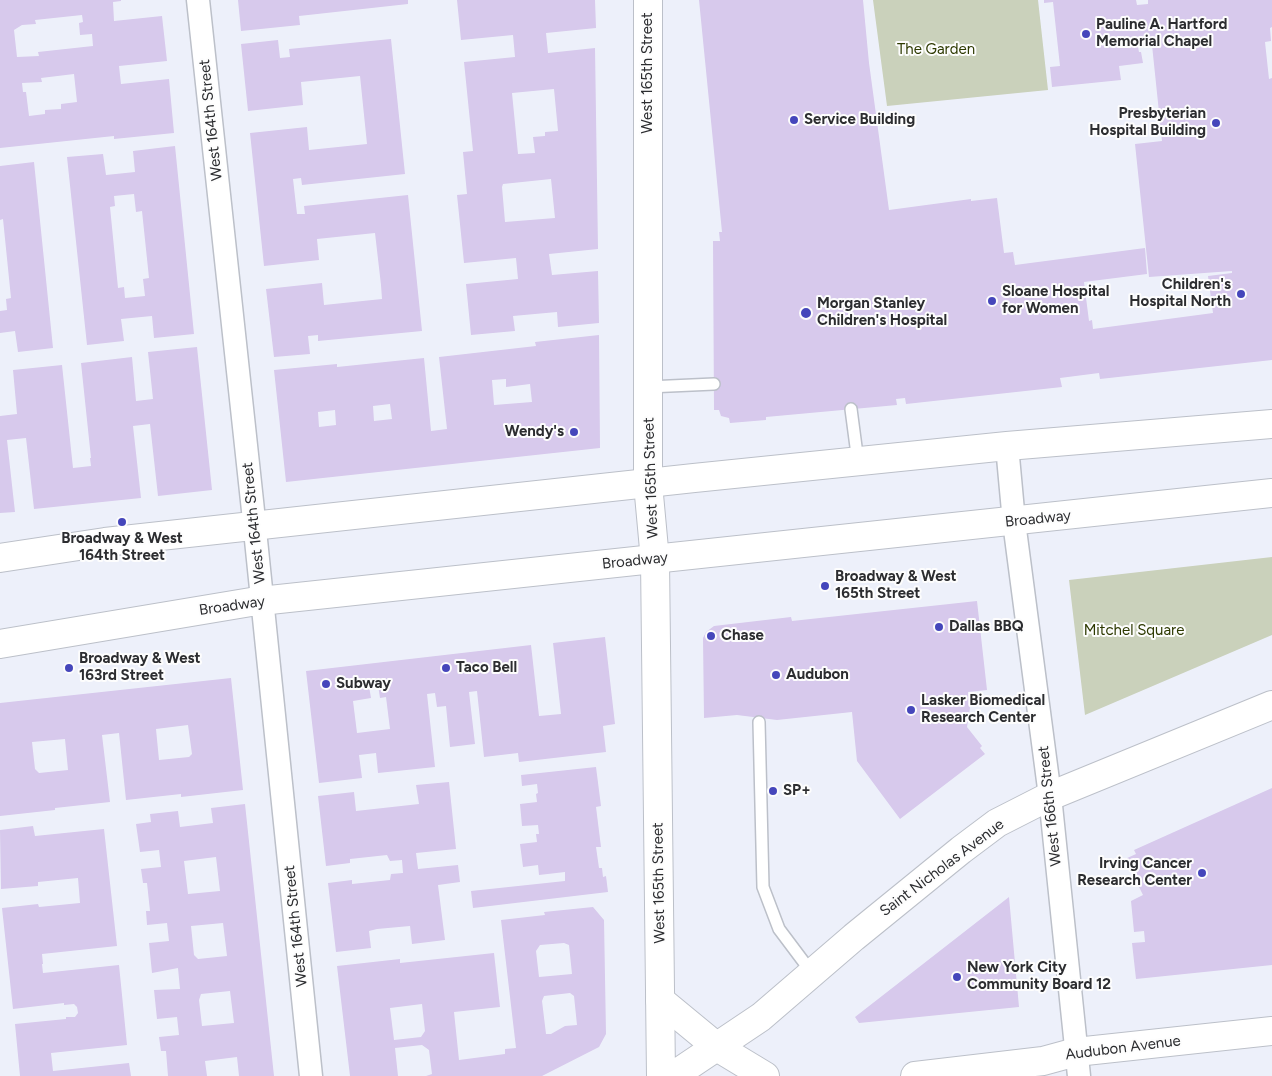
<!DOCTYPE html>
<html>
<head>
<meta charset="utf-8">
<style>
  body { margin:0 }
  canvas { display:block; background:#edf0fa }
</style>
</head>
<body>
<canvas width="1272" height="1076"></canvas>
<script>
const context = document.querySelector('canvas').getContext('2d');
context.lineJoin = 'round';
function paint(path, color) {
  context.fillStyle = color;
  context.fill(path, 'evenodd');
}
function trace(path, color, width, dash) {
  context.strokeStyle = color;
  context.lineWidth = width;
  context.lineCap = dash ? 'butt' : 'round';
  context.setLineDash(dash || []);
  context.stroke(path);
}
function label(font, color, halo, rows, align = 'center') {
  context.font = font + ' Figtree,sans-serif';
  context.lineWidth = 4;
  context.setLineDash([]);
  context.textBaseline = 'middle';
  context.strokeStyle = halo;
  context.fillStyle = color;
  for (const [text, x, y, turn = 0] of rows) {
    context.save();
    context.translate(x, y);
    context.rotate((+turn || 0) * Math.PI / 180);
    context.textAlign = isNaN(turn) ? turn : align;
    if (halo) context.strokeText(text, 0, 0);
    context.fillText(text, 0, 0);
    context.restore();
  }
}
paint(new Path2D(`
  M873,0H1038L1048,90L887,106Z
  M1272,557V635L1085,715L1069,580Z`), '#cad1bb');
paint(new Path2D(`
  M0,0H121V1L113,2L114,21L162,16L167,61L119,66L121,84L169,79L174,133L114,139V136L0,148ZM82,15L83,22L79,23L80,35L92,34L93,46L38,52L39,56L17,57L14,30L22,25L36,24L35,20ZM74,74L77,102L61,104V109L45,110V114L29,116L26,92H23L22,83L42,82L41,78Z
  M238,0H408V4L299,16L300,25L241,31Z
  M457,0H595L596,28L546,33L548,53L595,48L598,249L549,254L552,275L598,271L599,323L558,327L557,312L513,316L515,331L471,335L466,284L518,279L516,258L464,263L457,195L467,194L463,152L473,151L464,62L515,57L513,35L461,40ZM554,89L558,131L545,132V136L533,137L535,153L518,154L512,93ZM551,179L555,218L505,222L502,187L503,184Z
  M699,0H863L869,63L889,210L971,199V201L997,198L1004,253L1013,252L1015,265L1145,248L1147,274L1084,282L1089,321L1092,320L1093,329L1213,313L1208,276L1232,273V271L1149,277L1135,144L1162,141L1152,45L1138,47L1139,52H1141L1143,63L1119,66L1121,80L1052,87L1050,67L1060,66L1053,2L1044,3V0H1136L1137,5L1148,4V0H1272V27L1270,28L1271,41L1265,42L1269,79L1272,78V360L1100,379L1099,373L1060,378L1062,387L906,404L905,398L896,399L897,405L766,417V420L730,423L729,418L721,416L719,410H714L713,241H720L719,232H722Z
  M391,39L405,174L302,185L301,178L293,179L297,214H305L304,206L408,195L422,331L318,341V335L308,336L310,354L274,357L266,289L322,283L324,305L382,299L381,285L375,233L317,239L319,260L264,266L250,133L307,127L309,150L367,144L360,76L301,82L303,105L248,111L241,44L278,40L280,58L290,57L289,49Z
  M175,146L194,334L154,338L152,316L121,319L124,341L87,345L67,157L103,154L106,175L135,172L133,151ZM134,194L136,212L142,211L149,278L143,279L145,296L125,298L124,287L118,288L110,207L115,206L114,196Z
  M34,162L53,348L18,352L15,331L0,333V311L7,310L6,299L11,298L3,219L0,220V166Z
  M599,335L600,448L286,482L274,370L337,364V367L424,358L431,431L447,429L439,357L536,346L535,342ZM506,379V387L530,384L532,402L494,405L492,380ZM390,404L392,419L374,421L373,406ZM335,410L336,425L319,427L318,412Z
  M197,347L212,490L158,496L150,424L133,426L141,498L34,509L26,438L7,440L15,512L0,513V416L17,414L13,370L62,365L73,468L91,466L90,458H91L81,363L132,357L136,401L153,399L148,352Z
  M977,601L987,690L968,692L970,708L967,727L982,746L980,748L985,754L900,819L857,761L852,712L777,720L737,715L704,718L703,638L706,632L714,626L791,617L792,621Z
  M605,637L615,724L603,726L606,752L519,762L518,753L484,757L477,691L469,692L475,744L450,747L446,706L437,707L435,693L427,694L435,767L378,773L376,753L359,755L362,778L319,783L306,671L531,645L539,716L561,714L553,643ZM378,685L380,698L386,697L390,729L357,733L353,701L371,698L369,686Z
  M231,678L243,790L181,797V794L126,800L119,733L102,735L110,802L55,808V810L0,816V703ZM188,725L192,754L189,757L159,760L156,729ZM65,739L68,770L39,773L35,769L32,742Z
  M596,767L601,806L596,807L601,847H596L599,868H602L603,877L606,876L608,892L473,908L471,891L565,881V872L539,875L538,865L523,867L520,844L537,842L536,834H539L538,825L522,826L520,804L537,802L536,794L538,793L537,784L522,786L521,775Z
  M449,782L456,849L416,853L418,869L458,865L460,882L438,885L445,940L412,944L410,926L377,929L369,931L371,948L336,952L328,883L352,880V884L390,880L391,874L403,873L402,860L390,861L387,855L350,859V863L326,866L318,796L354,792L356,811L419,804L416,785Z
  M1272,788V965L1136,979L1132,943L1145,942L1144,931L1134,932L1131,901L1143,895L1125,859L1136,854L1134,850Z
  M245,804L274,1076H239L237,1057L205,1061L207,1076H168L166,1051H161L159,1037L179,1035L177,1017L157,1019L154,990L180,989L178,968L152,973L149,943L169,941L167,923L147,925L146,911H150L147,883H143L141,869L161,867L159,850L140,852L136,824L151,822L150,814L178,811L180,827L213,823L211,808ZM216,857L220,891L188,894L184,861ZM223,923L227,956L198,959L194,955L191,926ZM230,991L234,1023L202,1026L199,1000L201,994Z
  M33,826L35,836L104,829L117,946L42,954L43,964H42L43,973L119,965L127,1045L51,1053L53,1071L129,1063L131,1076H20L15,1024L66,1019V1017H75L78,1013L77,1007L74,1004L64,1005V1003L13,1009L2,908L38,904L39,907L80,903L78,878L38,882V886L1,889L0,830Z
  M1009,897L1019,1007L859,1023L855,1017Z
  M593,907L604,920L606,1034L599,1047L542,1076H426L432,1074L429,1050L422,1045L395,1048L398,1076H350L337,966L400,959V963L494,953L500,1007L454,1012L459,1060L505,1054V1049L516,1048L501,920L545,915L544,912ZM564,943L569,945L572,974L539,977L536,951L540,945ZM570,993L574,996L577,1025L565,1026L551,1034H546L542,1001L544,996ZM422,1004L425,1031L421,1037L394,1040L390,1008Z`), '#d7c9ec');
const service = new Path2D(`
  M648,387L714,384
  M851,409L858,462
  M759,722L763,887L779,929L812,973`);
const minor = new Path2D(`
  M198,0L252,501L311,1076
  M1007,446L1014,522L1050,796L1079,1076`);
const tertiary = new Path2D(`
  M660,1000L717,1047L765,1076
  M915,1076L1043,1061L1076,1052L1272,1031`);
const secondary = new Path2D(`
  M648,0V484L655,560L661,1076
  M673,1076L761,1017L854,937L961,850L997,823L1050,796L1272,705`);
const primary = new Path2D(`
  M0,558L105,542L694,478L1007,446L1272,424
  M0,644L251,602L1272,493`);
trace(service, '#bcc0c9', 14);
trace(minor, '#bcc0c9', 25);
trace(tertiary, '#bcc0c9', 30);
trace(secondary, '#bcc0c9', 30);
trace(primary, '#bcc0c9', 30);
trace(service, '#fff', 11);
trace(minor, '#fff', 22);
trace(tertiary, '#fff', 28);
trace(secondary, '#fff', 28);
trace(primary, '#fff', 28);
for (const [x, y, r, color] of [
  [1086,34,5,"#4546bb"],
  [794,120,5,"#4546bb"],
  [1216,123,5,"#4546bb"],
  [1241,294,5,"#4546bb"],
  [992,301,5,"#4546bb"],
  [806,313,6,"#4546bb"],
  [574,432,5,"#4546bb"],
  [122,522,5,"#4546bb"],
  [825,586,5,"#4546bb"],
  [939,627,5,"#4546bb"],
  [711,636,5,"#4546bb"],
  [69,668,5,"#4546bb"],
  [446,668,5,"#4546bb"],
  [776,675,5,"#4546bb"],
  [326,684,5,"#4546bb"],
  [911,710,5,"#4546bb"],
  [773,791,5,"#4546bb"],
  [1202,873,5,"#4546bb"],
  [957,977,5,"#4546bb"]
]) {
  const dot = new Path2D();
  dot.arc(x, y, r, 0, 2 * Math.PI);
  context.fillStyle = color;
  context.fill(dot);
  trace(dot, '#fdfdfd', 2);
}
label('bold 15px', '#2c2d30', '#fdfdfd', [
  ["Pauline A. Hartford",1096,25],
  ["Memorial Chapel",1096,42],
  ["Presbyterian",1206,114,"right"],
  ["Hospital Building",1206,131,"right"],
  ["Service Building",804,120],
  ["Children's",1231,285,"right"],
  ["Hospital North",1231,302,"right"],
  ["Sloane Hospital",1002,292],
  ["for Women",1002,309],
  ["Morgan Stanley",817,304],
  ["Children's Hospital",817,321],
  ["Wendy's",564,432,"right"],
  ["Broadway & West",122,539,"center"],
  ["164th Street",122,556,"center"],
  ["Broadway & West",835,577],
  ["165th Street",835,594],
  ["Dallas BBQ",949,627],
  ["Chase",721,636],
  ["Broadway & West",79,659],
  ["163rd Street",79,676],
  ["Taco Bell",456,668],
  ["Audubon",786,675],
  ["Subway",336,684],
  ["Lasker Biomedical",921,701],
  ["Research Center",921,718],
  ["SP+",783,791],
  ["Irving Cancer",1192,864,"right"],
  ["Research Center",1192,881,"right"],
  ["New York City",967,968],
  ["Community Board 12",967,985]
], 'left');
label('15px', '#2d3900', '#fdfdfd', [
  ["The Garden",936,50],
  ["Mitchel Square",1134,631]
]);
label('15px', '#2c2d30', '#fdfdfd', [
  ["West 165th Street",648,73,-90],
  ["West 164th Street",211,120,-96],
  ["West 165th Street",651,478,-92],
  ["Broadway",1038,519,-6],
  ["West 164th Street",254,523,-96],
  ["Broadway",635,561,-6],
  ["Broadway",232,606,-8],
  ["West 166th Street",1050,806,-96],
  ["Saint Nicholas Avenue",942,868,-37],
  ["West 165th Street",659,883,-91],
  ["West 164th Street",296,926,-96],
  ["Audubon Avenue",1123,1048,-7]
]);
</script>
</body>
</html>
